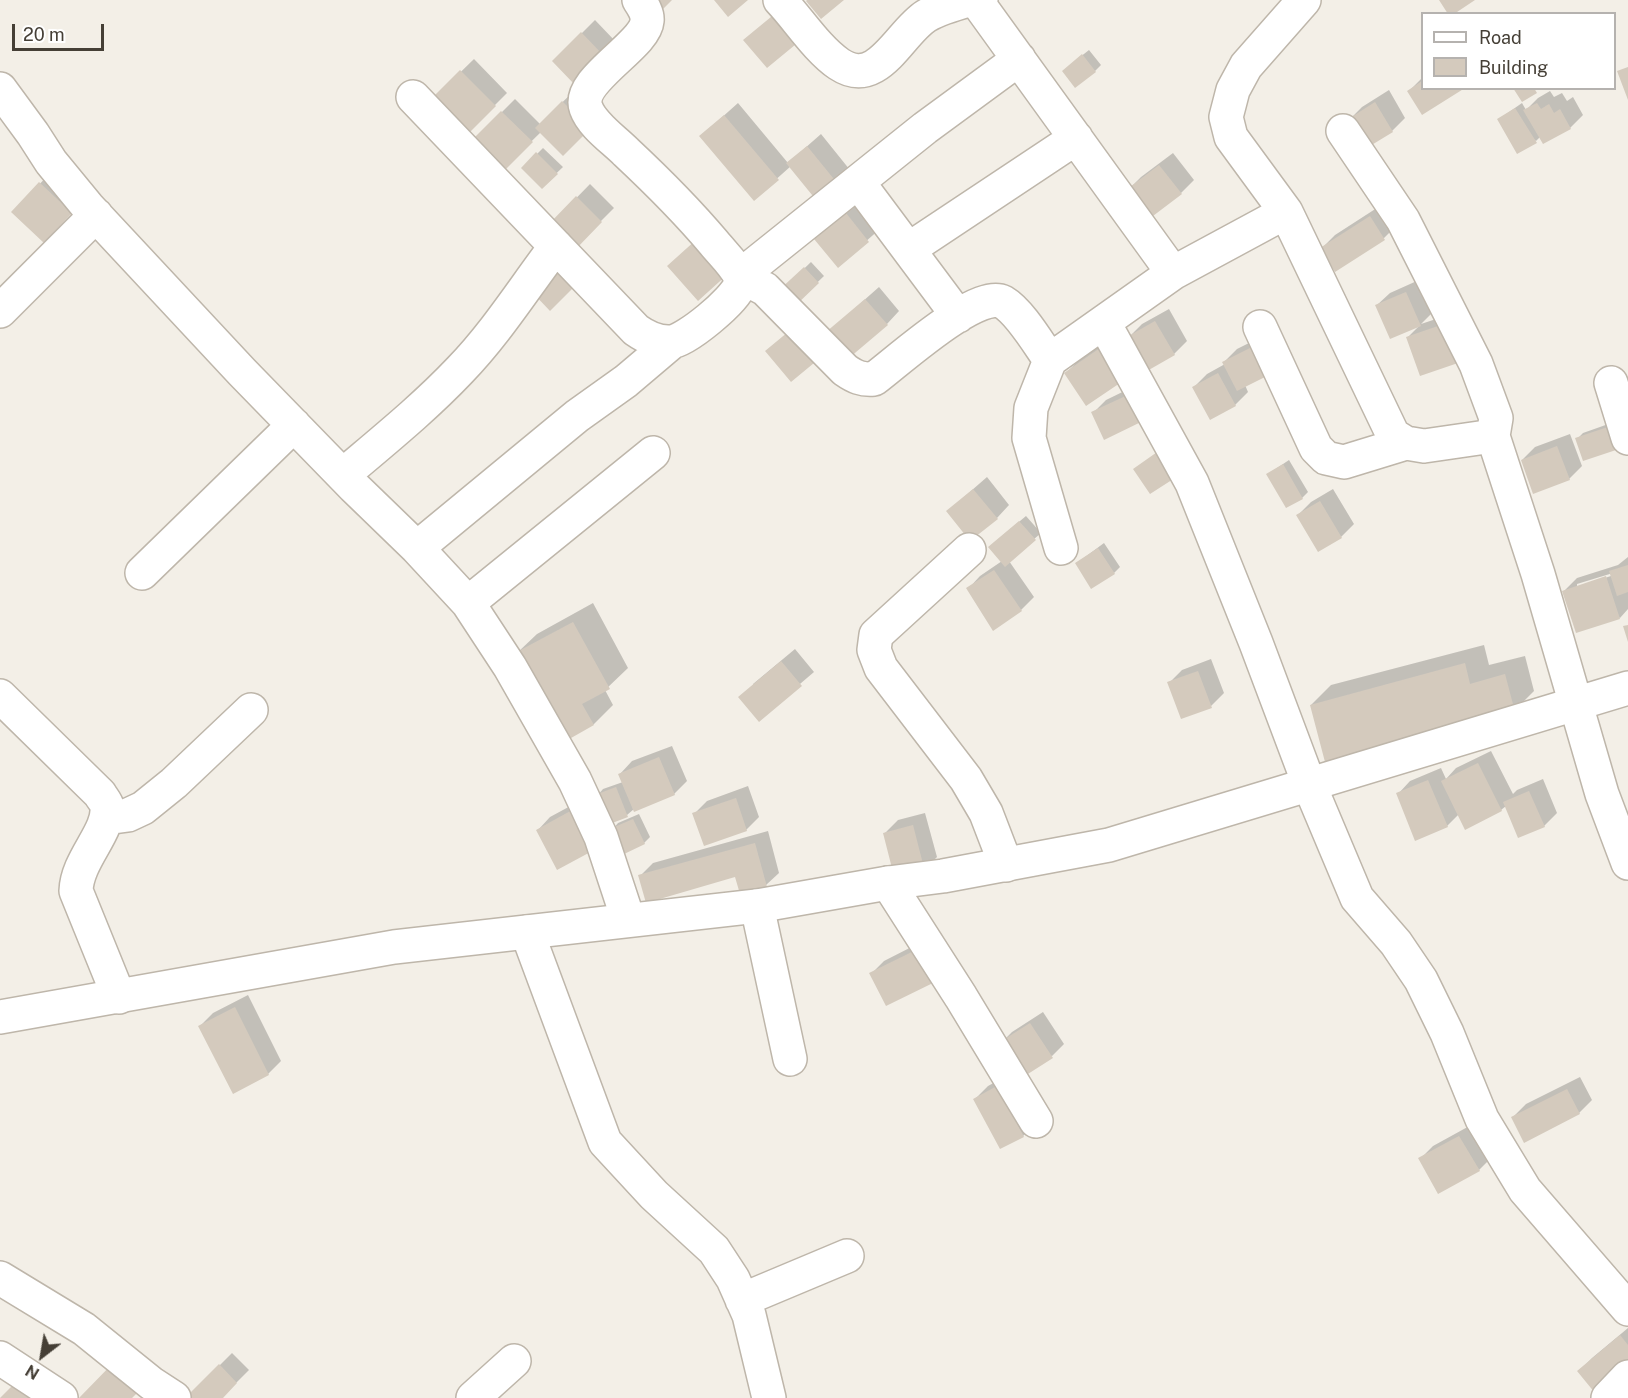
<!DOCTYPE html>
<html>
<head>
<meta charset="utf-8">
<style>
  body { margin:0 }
  #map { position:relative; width:1628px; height:1398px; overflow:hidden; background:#f3efe7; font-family:"Public Sans",sans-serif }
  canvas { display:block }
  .legend { position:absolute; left:1421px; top:12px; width:195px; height:78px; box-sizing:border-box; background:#fff; border:2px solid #b5b2af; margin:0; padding:8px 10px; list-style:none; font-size:18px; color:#453f36 }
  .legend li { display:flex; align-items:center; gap:12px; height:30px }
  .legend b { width:30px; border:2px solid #b5b2af }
  .north { position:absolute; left:12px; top:1326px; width:60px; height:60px; -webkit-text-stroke:4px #fff; paint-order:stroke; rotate:211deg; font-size:16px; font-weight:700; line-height:24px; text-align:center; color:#453f36 }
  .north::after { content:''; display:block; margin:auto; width:21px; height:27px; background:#453f36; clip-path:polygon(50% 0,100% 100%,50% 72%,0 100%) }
  .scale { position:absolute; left:12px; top:24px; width:92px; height:27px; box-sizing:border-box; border:3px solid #453f36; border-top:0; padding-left:8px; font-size:18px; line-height:21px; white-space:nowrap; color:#453f36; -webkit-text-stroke:4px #fff; paint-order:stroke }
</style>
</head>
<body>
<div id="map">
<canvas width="1628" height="1398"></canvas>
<ul class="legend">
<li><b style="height:8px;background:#fff"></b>Road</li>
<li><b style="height:16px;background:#d4cabd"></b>Building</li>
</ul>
<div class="north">N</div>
<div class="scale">20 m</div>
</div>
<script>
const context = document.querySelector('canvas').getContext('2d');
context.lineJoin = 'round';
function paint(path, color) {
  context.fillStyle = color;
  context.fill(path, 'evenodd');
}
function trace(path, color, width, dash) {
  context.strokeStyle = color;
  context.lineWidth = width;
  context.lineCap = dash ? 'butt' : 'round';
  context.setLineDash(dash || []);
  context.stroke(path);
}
paint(new Path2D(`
  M595,20L616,42L575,83L554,61Z
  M1089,50L1101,65L1095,71L1070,65Z
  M474,59L507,93L465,135L431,101Z
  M1422,78V88L1409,91Z
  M576,89L602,115L541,132L501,171L472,142L515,99L540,124Z
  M1389,90L1405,118L1392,131L1365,147L1349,120L1362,107Z
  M1550,91L1554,97L1562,93L1567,101L1573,97L1583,115L1570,128L1540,137L1536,141L1499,119L1522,103L1526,110L1538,98Z
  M738,103L788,163L821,134L854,175L841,188L791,166L754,199L701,136Z
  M543,148L563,167L542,187L523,168Z
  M1173,153L1194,180L1181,193L1150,217L1128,190L1141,177Z
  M53,170L84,199L44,241L13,212Z
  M590,184L614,208L575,247L551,224Z
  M860,202L881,228L838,266L816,239Z
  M1383,204L1397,225L1384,238L1336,270L1322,248L1335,235Z
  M811,262L824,276L794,305L781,291Z
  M1419,280L1433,312L1421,324L1457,312L1470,349L1408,337L1420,325L1377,305L1390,293Z
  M879,287L899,311L887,324L828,332Z
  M1169,309L1187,341L1174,354L1129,337L1142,324Z
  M1271,332L1245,385L1248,392L1235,405L1194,387L1207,374L1225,364L1224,362L1237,349Z
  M1114,336L1135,367L1066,373L1079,360Z
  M1143,382L1155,407L1093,413L1106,400Z
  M1614,422L1622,443L1615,449L1577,439L1583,433Z
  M1570,434L1582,466L1569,479L1522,460L1535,447Z
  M1289,460L1308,492L1302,498L1268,474Z
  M987,477L1009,505L997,518L948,511Z
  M1333,489L1354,524L1341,537L1298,515L1311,502Z
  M1026,516L1041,533L1009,561L1034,597L1021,610L968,589L980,576L1002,561L996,541Z
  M1104,543L1120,567L1114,573L1077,563Z
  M1628,557V609L1620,618L1564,591L1577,578L1618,565ZM1613,573L1614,575L1577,587V584Z
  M593,603L628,668L605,690L613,705L594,724L564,740L517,653L537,634Z
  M1484,645L1489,665L1525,656L1534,691L1514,711L1311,705L1331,685Z
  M795,649L814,672L759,719L753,684Z
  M1211,659L1224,693L1211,706L1169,683L1182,670Z
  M672,746L687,781L674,794L634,809L627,815L597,796L603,789L623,782L620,774L632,761Z
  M1491,751L1513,794L1517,790L1543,779L1557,813L1544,826L1506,806L1501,810L1459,814L1447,826L1398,794L1410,781L1441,768L1446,779L1456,768Z
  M748,786L759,817L746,830L694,814L707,801Z
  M587,797L595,848L538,830L550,817Z
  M925,813L937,857L924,870L885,833L898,820Z
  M639,814L650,837L644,843L612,830L618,823Z
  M768,831L779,873L766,885L736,876H640L653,863Z
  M931,937L947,967L871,974L884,961Z
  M248,995L281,1061L268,1074L200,1026L213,1013Z
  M1043,1012L1064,1044L1052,1056L999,1045L1012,1032Z
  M1010,1074L1036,1123L1023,1136L975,1099L988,1086Z
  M1580,1077L1592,1100L1579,1113L1513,1117L1526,1104Z
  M1473,1124L1492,1157L1479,1170L1420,1159L1433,1146Z
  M1628,1328V1364L1579,1371L1592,1358Z
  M232,1353L249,1370L221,1398H194L191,1394Z`), '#0003');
paint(new Path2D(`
  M652,0H672L662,10Z
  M714,0H748L728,17Z
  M807,0H844L821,19L806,1Z
  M1439,0H1475L1454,14H1448Z
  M777,12L801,40L767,68L743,40Z
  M581,32L604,56L575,85L552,61Z
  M1082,54L1096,72L1075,88L1062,71Z
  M1628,67V100L1617,71Z
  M460,70L496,106L465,137L429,101Z
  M1422,81V88H1465L1422,115L1407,91Z
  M1513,88H1534L1537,93L1522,102Z
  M562,101L590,129L563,156L535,128Z
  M1375,102L1393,132L1365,149L1347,120Z
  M1537,103L1541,109L1549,104L1554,113L1560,109L1571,129L1543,144L1523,110Z
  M1515,108L1537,143L1517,154L1497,119Z
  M501,111L533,142L501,174L470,142Z
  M724,115L779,180L754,201L699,136Z
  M807,146L842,189L821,206L786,163Z
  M536,152L558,174L542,189L521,168Z
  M1159,165L1182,194L1149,219L1126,190Z
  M39,182L72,213L44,243L11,212Z
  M576,196L602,222L575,250L549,224Z
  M846,213L869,242L838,268L814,239Z
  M1370,216L1385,240L1335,272L1320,248Z
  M697,239L729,273L698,301L667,266Z
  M562,262L580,281L550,311L532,292Z
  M804,267L819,283L794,307L778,291Z
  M1406,292L1421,326L1390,339L1375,305Z
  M865,299L888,325L849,358L826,332Z
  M1155,321L1175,355L1147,371L1127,337Z
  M1444,324L1458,363L1420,376L1406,337Z
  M788,332L814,363L791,382L765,351Z
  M1258,344L1273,373L1237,391L1222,362Z
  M1100,348L1123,381L1086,406L1064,373Z
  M1218,373L1236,406L1210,420L1192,387Z
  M1130,394L1143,421L1104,440L1091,412Z
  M1608,427L1616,450L1583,461L1575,438Z
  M1557,446L1570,480L1533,494L1521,460Z
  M1160,450L1178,476L1150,494L1133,469Z
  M1283,464L1303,499L1286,508L1266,474Z
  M973,489L998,519L970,541L946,511Z
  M1320,501L1342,538L1318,552L1296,515Z
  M1019,521L1036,540L1005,567L988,547Z
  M1098,548L1115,574L1091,589L1075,563Z
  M1628,565V592L1617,596L1609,571Z
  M994,570L1022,611L993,631L966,588Z
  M1606,576L1620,619L1576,633L1562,591Z
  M573,622L610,689L582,704L594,725L564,742L515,653Z
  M1628,625V642L1623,626Z
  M781,661L802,686L759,722L738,697Z
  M1465,663L1470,684L1505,674L1515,712L1325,762L1310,705Z
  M1198,671L1212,708L1181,719L1167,682Z
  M659,757L675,795L634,812L618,774Z
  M1478,763L1502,811L1465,830L1441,781Z
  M1428,780L1448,827L1415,841L1396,793Z
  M616,787L628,817L607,825L595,795Z
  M1529,791L1545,827L1518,838L1503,802Z
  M736,798L747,831L704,846L692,813Z
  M574,809L596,849L557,870L536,830Z
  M633,819L645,844L622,855L610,829Z
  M913,825L925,872L895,880L883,833Z
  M755,843L767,887L740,894L735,877L646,903L638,875Z
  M918,949L935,982L886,1006L869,973Z
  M235,1007L269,1075L233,1094L198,1026Z
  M1030,1023L1053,1058L1020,1079L997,1044Z
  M997,1086L1024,1137L1000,1149L973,1099Z
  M1567,1089L1580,1114L1524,1143L1511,1117Z
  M1459,1136L1480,1171L1438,1194L1418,1158Z
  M1620,1335L1628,1345V1366L1595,1393L1577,1371Z
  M116,1360L143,1387L132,1398H79Z
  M219,1364L237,1383L223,1398H192L189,1394Z
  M19,1379L38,1398H0Z`), '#d4cabd');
const minor = new Path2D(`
  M780,0C798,19 817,49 839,64C878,90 899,33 926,16C939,8 954,4 969,0
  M981,0L978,3L1173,273L1286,212L1393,435L1406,443L1424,446L1493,436
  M1019,59L925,128L740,276L765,289L845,370C855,377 862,380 874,379C897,362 977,289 1003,302C1020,312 1038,343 1050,360
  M0,89L33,134L51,162L88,207L242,372L354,487L417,548L468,603L510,667L575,781L601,837L628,919
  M413,97L636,330C646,337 658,343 671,342C687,340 734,301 740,285C740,284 740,277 740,276C734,264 723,254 714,243C687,211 657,181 626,152C613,139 592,125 586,108C576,80 645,46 647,21C648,14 643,6 639,0
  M1343,131L1403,220L1476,364L1496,418L1493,436L1538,574L1602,794L1628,863
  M858,182L958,316
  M1286,212L1231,137L1226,117L1233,90L1246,66L1304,0
  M909,249L1076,138
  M0,311L96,215
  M1104,323L1192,483L1256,643L1309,784L1357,898L1396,943L1421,980L1447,1033L1482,1119L1525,1190L1628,1309
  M1260,327L1316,448L1326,458L1344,462L1406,443
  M1611,383L1628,438
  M343,475C383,441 424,408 460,370C496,333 524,288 556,246
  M417,548L577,416L626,381L672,342
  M1061,548L1029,438L1031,408L1050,360L1173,273
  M969,550L876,635L874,650L881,668L966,779L986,813L1006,865
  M142,573L294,425
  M468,603L653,453
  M0,696L100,794C102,798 106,802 107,806C110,832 77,859 76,891L119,997
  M106,818L128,815L143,808L174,783L251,710
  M888,883L961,997L1036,1121
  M757,906L790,1059
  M527,932L605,1142L654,1195L714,1250L733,1279L749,1315L769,1398
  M0,1278L84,1329L151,1383L174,1398
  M742,1300L847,1256
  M0,1358L61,1398
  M473,1398L514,1361
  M1608,1398L1628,1377`);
const tertiary = new Path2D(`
  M0,1017L394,947L757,906L888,883L943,876L1109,845L1628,688`);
trace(minor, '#beb6aa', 36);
trace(tertiary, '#beb6aa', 36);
trace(minor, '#fff', 33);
trace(tertiary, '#fff', 33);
</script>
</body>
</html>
